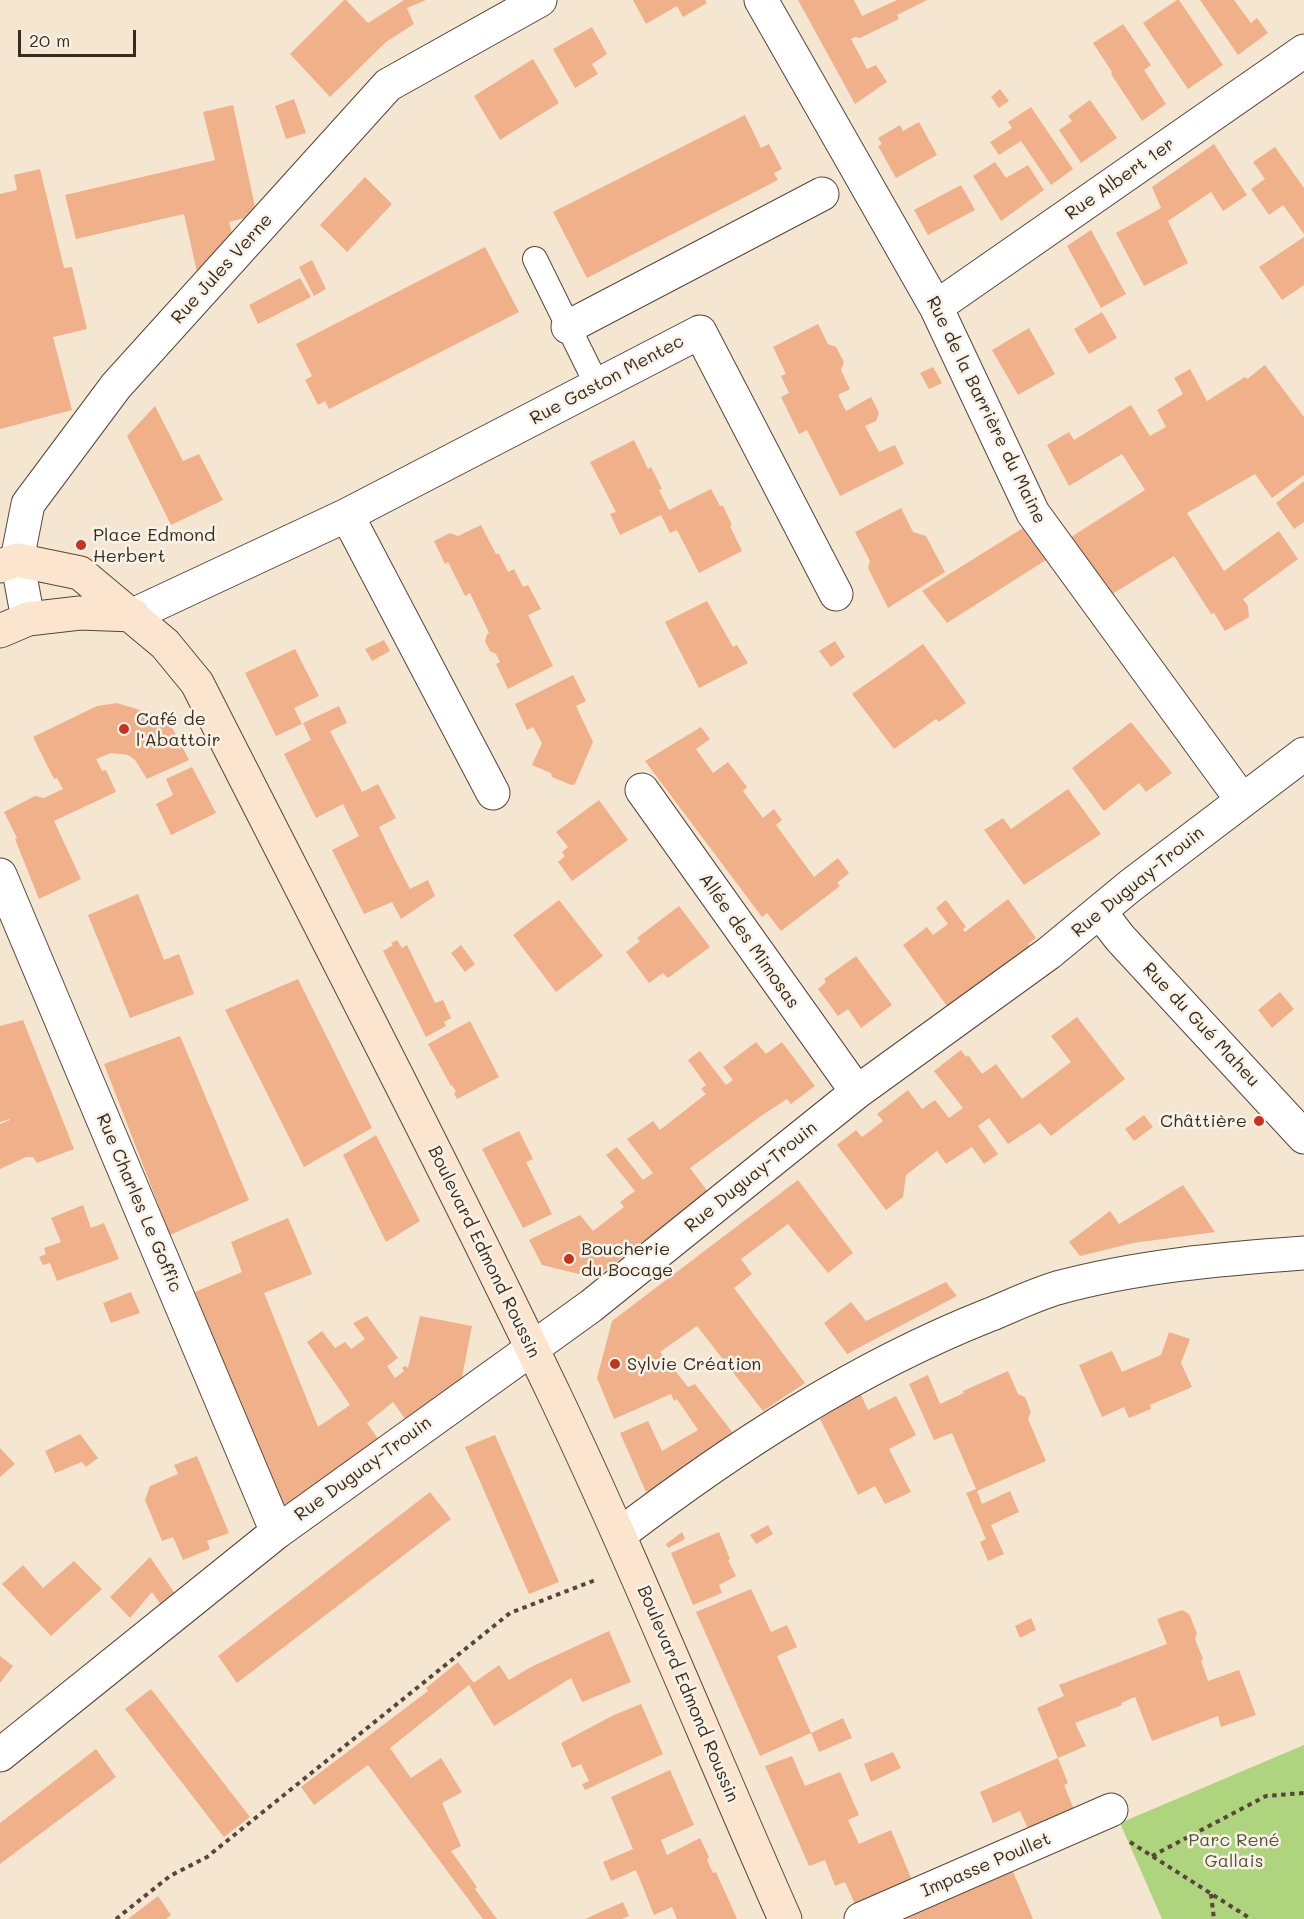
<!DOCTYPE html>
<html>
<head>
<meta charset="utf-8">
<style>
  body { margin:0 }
  #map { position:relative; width:1304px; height:1919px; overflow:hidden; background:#f5e6d1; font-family:Mali,sans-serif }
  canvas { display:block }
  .scale { position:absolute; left:18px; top:30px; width:118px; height:27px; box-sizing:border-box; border:3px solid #3b2a1e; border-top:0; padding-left:8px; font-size:18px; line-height:21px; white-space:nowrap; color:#3b2a1e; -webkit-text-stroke:4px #f7f3e8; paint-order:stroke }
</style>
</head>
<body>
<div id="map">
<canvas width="1304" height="1919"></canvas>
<div class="scale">20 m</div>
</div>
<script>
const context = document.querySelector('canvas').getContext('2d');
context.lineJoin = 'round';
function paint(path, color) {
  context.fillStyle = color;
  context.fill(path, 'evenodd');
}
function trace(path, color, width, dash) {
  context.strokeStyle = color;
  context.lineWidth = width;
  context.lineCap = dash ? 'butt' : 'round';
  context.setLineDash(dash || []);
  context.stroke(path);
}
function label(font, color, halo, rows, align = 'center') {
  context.font = font + ' Mali,sans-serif';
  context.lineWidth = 5;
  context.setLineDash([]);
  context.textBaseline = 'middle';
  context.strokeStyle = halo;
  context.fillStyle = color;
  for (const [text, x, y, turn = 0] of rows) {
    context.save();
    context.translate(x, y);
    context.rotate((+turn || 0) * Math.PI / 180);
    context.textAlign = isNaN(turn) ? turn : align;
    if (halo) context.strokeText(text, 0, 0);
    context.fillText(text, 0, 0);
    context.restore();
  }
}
paint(new Path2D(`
  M1304,1745V1919H1162L1120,1823Z`), '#aed47e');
paint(new Path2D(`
  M344,0H346L368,23L404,0H426L407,8L414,24L386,42L330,97L290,54Z
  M633,0H705L707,3L683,17L677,6L646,24Z
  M798,0H854L862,16L897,0H927L897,15L899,19L860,38L855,37L851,39L867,69L876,65L887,82L855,104Z
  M1177,0H1179L1223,65L1188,89L1143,23Z
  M1200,0H1234L1251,23L1257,18L1268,33L1238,55Z
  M1123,24L1151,65L1144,70L1166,104L1142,121L1111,74L1112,72L1093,43Z
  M592,27L607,54L592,64L598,74L575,88L553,49Z
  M533,59L559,103L500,140L474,96Z
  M1000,89L1009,101L999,108L991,97Z
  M294,99L306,133L286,139L275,106Z
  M1090,100L1117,138L1081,163L1059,130L1072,121L1068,116Z
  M233,105L255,207L248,217L229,222L232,233L197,272L184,214L76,239L65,195L215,160L203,112Z
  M1031,107L1073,169L1051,185L1021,141L999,155L990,142L1012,128L1008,122Z
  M745,115L761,148L769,144L782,169L774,173L778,180L587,278L553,212Z
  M919,122L937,155L896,178L878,146L882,144L878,138L900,125L903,131Z
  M1214,144L1247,195L1223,211L1211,192L1168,221L1188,263L1144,286L1116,233L1161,208L1152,187Z
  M1275,147L1304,188V234L1283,205L1269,215L1251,189L1265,179L1253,162Z
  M995,162L1006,178L1028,165L1044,190L1001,221L973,176Z
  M40,169L64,268L72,267L87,329L53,337L72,410L0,429V194L17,190L14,175Z
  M365,177L392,204L347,252L320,225Z
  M961,185L975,210L928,235L914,210Z
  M1091,230L1126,294L1101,308L1067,246Z
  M1304,237V285L1282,300L1259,267Z
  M485,247L519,312L329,409L325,401L318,405L305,380L312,376L296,344Z
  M312,260L326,289L314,296L299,267Z
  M300,278L311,297L258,324L249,305Z
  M1102,312L1117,338L1089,354L1074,329Z
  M818,324L828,344L836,347L844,362L841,370L850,389L838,395L846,411L871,397L879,413L876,421L865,426L879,452L895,445L904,464L840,496L807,430L799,434L781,397L789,393L781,376L786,374L773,347Z
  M1029,328L1055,374L1018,395L992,350Z
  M1265,365L1304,417V475L1272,498L1255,474L1187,513L1224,571L1279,531L1298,559L1243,599L1248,606L1249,617L1225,631L1214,613L1211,614L1174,556L1101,601L1060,544L1145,490L1122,454L1069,486L1047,445L1069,432L1074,440L1131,405L1150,436L1166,427L1157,410L1183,394L1174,378L1190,369L1207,401L1245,377L1247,379Z
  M933,367L942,383L929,389L920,373Z
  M155,406L183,461L199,454L223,500L171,525L127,436Z
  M634,440L648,469L651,467L662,489L659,490L669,510L711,489L720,506H723L732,525L730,526L742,551L699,573L677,530L670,533L661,515L620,535L610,514L616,512L590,462Z
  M1304,481V522L1294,529L1276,503Z
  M901,508L913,532L926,536L945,572L888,608L868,568L870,561L855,532Z
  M481,525L496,554H499L508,572L514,569L523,587L528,585L541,609L528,615L553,666L508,689L496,664L500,662L496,654L490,651L485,641L487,634L489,633L470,593L465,596L448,562L445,564L434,541L450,533L458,536Z
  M1023,528L1046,560L947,623L922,591Z
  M707,601L733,647L737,645L748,663L699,688L665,622Z
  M384,640L390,651L372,661L365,649Z
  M835,641L845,657L831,667L819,651Z
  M923,644L966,703L939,722L936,719L894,749L852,694Z
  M295,649L319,696L294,708L302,724L276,736L245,673Z
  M573,675L586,701L576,706L593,742L575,784L571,785L552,777L551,773L532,765L542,743L533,727L527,730L515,704Z
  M117,703L153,714L173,729L189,760L147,779L135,760L128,755L111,753L96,759L102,771L106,770L116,792L54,821L81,879L39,899L15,839L17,838L4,812L35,796L44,798L63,789L57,778L54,779L33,737L97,706Z
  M339,706L347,723L330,731L362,792L378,784L396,818L379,827L394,858L410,889L428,880L435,896L401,919L392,902L364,914L332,850L359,836L343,804L316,818L284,754L311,740L303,723Z
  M1131,722L1172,773L1146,792L1139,783L1104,811L1072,768Z
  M701,727L710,739L696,749L713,773L728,762L747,787L743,791L763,818L774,809L782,820L776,825L814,877L838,858L849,873L837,883L840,886L781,931L767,913L762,917L645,761Z
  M192,767L216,813L171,835L156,804L173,795L166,779Z
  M1068,789L1101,834L1024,885L984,830L1003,818L1011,829Z
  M599,800L628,840L572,881L558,862L565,856L562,852L568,847L556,832Z
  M138,894L164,960L179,954L194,994L130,1018L88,915Z
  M1008,899L1036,938L1028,944L1031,947L949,1009L903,945L927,927L933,935L948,924L936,908L946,900L966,927L963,929L965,932Z
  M559,900L603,956L556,992L513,935Z
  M679,906L710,947L668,978L663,973L649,983L626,952L640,941L637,938Z
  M397,940L402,948L407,945L435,1003L443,1000L451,1018L444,1022L446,1026L426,1037L383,951L393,945L391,943Z
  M461,945L475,964L465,972L451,953Z
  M856,956L892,1005L861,1028L848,1009L838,1016L818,989L826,982L824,979Z
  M298,979L372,1128L304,1167L225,1010Z
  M1280,992L1294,1009L1272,1028L1258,1010Z
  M1077,1017L1125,1079L1051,1136L1040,1123L1008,1144L989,1118L978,1126L998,1154L984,1164L972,1147L946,1164L937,1151L906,1175L903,1197L886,1210L837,1145L856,1130L862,1137L883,1121L877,1114L908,1090L922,1109L935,1100L949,1118L963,1108L934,1071L961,1050L966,1057L968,1055L982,1074L996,1064L1022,1099L1071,1062L1051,1036Z
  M23,1020L74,1149L37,1163L33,1157H26L0,1169V1124L10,1120V1119L0,1122V1026Z
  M470,1021L499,1077L457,1099L454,1093L456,1092L452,1085L451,1086L428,1044Z
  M180,1036L249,1200L170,1235L104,1064Z
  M756,1042L766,1054L782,1042L815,1086L791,1104L787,1099L761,1116L690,1168L708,1192L595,1278L542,1265L529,1240L580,1215L593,1231L624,1207L620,1202L635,1191L606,1155L617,1147L643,1180L653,1173L627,1139L653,1121L660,1130L706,1094L701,1089L706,1085L688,1060L700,1051L726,1085L733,1080L723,1067Z
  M1144,1115L1153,1127L1134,1141L1125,1129Z
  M519,1131L533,1159L526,1162L552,1214L523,1228L482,1149Z
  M376,1135L420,1221L386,1242L343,1155Z
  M798,1180L853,1253L828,1273L788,1224L741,1259L752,1274L734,1288L805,1383L763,1411L697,1326L660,1352L688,1387L695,1384L733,1433L673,1480L646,1492L620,1433L648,1421L662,1451L698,1430L677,1399L674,1401L671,1394L614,1419L597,1378L612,1321Z
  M1183,1185L1215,1232L1133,1243L1080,1256L1069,1242L1110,1211L1119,1224Z
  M83,1205L91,1228L104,1223L119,1259L57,1281L50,1263L43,1265L39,1257L46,1254L44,1248L61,1242L51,1218Z
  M288,1218L312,1274L264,1293L318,1427L350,1405L307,1342L322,1331L335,1348L345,1342L351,1349L365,1339L353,1323L367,1316L398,1358L387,1366L395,1378L404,1371L402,1368L405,1366L408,1368L420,1316L472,1326L461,1382L408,1423L393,1402L367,1423L381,1443L292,1509L277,1499L195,1292L242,1272L231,1242Z
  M946,1282L957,1296L847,1354L824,1323L851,1302L866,1321Z
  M131,1292L140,1313L111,1323L103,1303Z
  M1169,1332L1190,1339L1181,1363L1192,1387L1150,1405L1151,1409L1129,1418L1124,1407L1102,1417L1079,1365L1112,1351L1122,1372L1161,1355Z
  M1008,1371L1018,1394L1025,1397L1031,1412L1028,1419L1046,1461L977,1491L982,1504L1010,1491L1019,1512L991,1525L1004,1554L988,1561L980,1542L986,1539L966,1493L976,1489L952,1433L934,1440L909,1384L928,1375L940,1404L964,1393L963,1391Z
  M860,1393L868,1410L896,1396L916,1435L889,1449L911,1492L885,1504L875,1486L858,1495L820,1419Z
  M80,1434L98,1458L86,1467L82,1462L55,1473L45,1451Z
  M495,1435L559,1582L529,1594L465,1447Z
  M0,1448L15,1464L0,1477Z
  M197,1456L229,1533L207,1541L210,1549L183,1560L173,1537L162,1541L145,1500L150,1486L178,1474L174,1465Z
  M430,1492L451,1519L237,1683L218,1656Z
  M768,1525L773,1534L756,1544L750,1535Z
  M682,1532L685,1539L668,1548L666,1544Z
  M719,1532L730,1559L728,1560L736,1576L719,1585L722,1593L693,1605L671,1553Z
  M150,1557L178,1598L164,1609L152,1592L130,1618L110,1597Z
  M74,1561L102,1589L51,1636L2,1584L23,1565L43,1588Z
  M751,1589L771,1632L787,1625L797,1647L777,1656L811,1733L760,1756L696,1612Z
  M1182,1610L1189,1614L1197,1633L1195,1639L1203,1659L1201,1661L1208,1681L1239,1670L1256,1715L1221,1727L1218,1716L1152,1741L1135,1697L1121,1703L1122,1705L1075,1723L1086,1746L1058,1758L1068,1783L1064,1785L1075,1812L1029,1831L1020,1811L993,1823L980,1792L1058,1758L1037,1708L1064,1696L1059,1685L1167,1644L1157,1619Z
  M1031,1618L1036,1630L1020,1638L1015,1626Z
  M609,1631L631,1682L582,1702L571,1678L494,1726L469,1685L390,1748L411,1778L441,1758L462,1792L442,1803L461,1846L451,1851L477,1887L475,1889L497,1919H483L368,1765L314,1805L301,1787L428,1691L426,1688L458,1662L473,1682H475L499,1665L509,1680L531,1667Z
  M0,1656L13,1666L0,1683Z
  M151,1689L250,1817L224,1837L125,1709Z
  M641,1704L663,1754L585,1790L582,1784L589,1781L581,1764L572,1768L561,1743L614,1715Z
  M843,1718L852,1738L819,1752L811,1733Z
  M96,1749L116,1777L0,1864V1823Z
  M893,1752L901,1768L871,1782L864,1764Z
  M792,1756L805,1786L840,1772L859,1815L848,1820L859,1844L891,1830L912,1880L855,1904L845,1882L835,1886L825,1860L809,1866L765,1766Z
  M670,1770L694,1825L661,1840L667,1855L700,1838L709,1857L707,1860L713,1873L716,1872L737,1919H677L672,1907L654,1915L636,1870L611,1881L603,1862L633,1849L611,1797Z
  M1011,1867L1033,1919H889Z
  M158,1896L171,1915L166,1919H128Z
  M623,1902L629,1916L622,1919H585Z`), '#f0b18a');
const lane = new Path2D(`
  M535,259L597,385`);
const street = new Path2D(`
  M761,0L936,307L1033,513L1242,800
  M936,307L1304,51
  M568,327L822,194
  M347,515L493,793
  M133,615L347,515L700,332L836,594
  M28,619L17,560L28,504L116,386L388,85L540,0
  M642,790L857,1092
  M0,875L277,1532
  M1100,912L1120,938L1304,1137
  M619,1535C733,1448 855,1368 989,1315C1011,1306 1034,1295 1057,1288C1138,1266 1221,1259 1304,1253
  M0,1755L277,1532L591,1306L857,1092L1049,953L1130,886L1304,754
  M861,1919L1111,1810`);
const secondary = new Path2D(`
  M0,566L17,560L80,573L165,644L197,683C317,920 440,1156 555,1396C637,1568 708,1745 785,1919
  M0,631L28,619L80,613L133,615`);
trace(lane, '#574639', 26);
trace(street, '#574639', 35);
trace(secondary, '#574639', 35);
trace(new Path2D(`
  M1130,1842L1251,1919
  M1152,1856L1266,1796L1304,1793
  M1211,1894L1214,1919
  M116,1919L170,1876L207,1857L510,1613L598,1579`), '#574639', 4, [4.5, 4.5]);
trace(lane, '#fff', 24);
trace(street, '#fff', 33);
trace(secondary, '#fbe5cf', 33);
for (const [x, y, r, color] of [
  [81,545,6,"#c8321e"],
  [124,729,6,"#c8321e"],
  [1259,1121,6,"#c8321e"],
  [569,1259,6,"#c8321e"],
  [615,1364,6,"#c8321e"]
]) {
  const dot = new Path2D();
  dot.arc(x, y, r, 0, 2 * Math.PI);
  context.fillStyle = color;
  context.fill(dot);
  trace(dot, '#f7f3e8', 2);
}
label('18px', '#3b2a1e', '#f7f3e8', [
  ["Rue Albert 1er",1120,179,-35],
  ["Rue Jules Verne",222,269,-48],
  ["Rue Gaston Mentec",607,380,-28],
  ["Rue de la Barrière du Maine",986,410,64],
  ["Rue Duguay-Trouin",1138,882,-39],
  ["Allée des Mimosas",749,941,55],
  ["Rue du Gué Maheu",1201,1025,47],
  ["Rue Duguay-Trouin",751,1177,-39],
  ["Rue Charles Le Goffic",139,1203,67],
  ["Boulevard Edmond Roussin",484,1252,64],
  ["Rue Duguay-Trouin",363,1469,-36],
  ["Boulevard Edmond Roussin",688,1694,67],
  ["Impasse Poullet",986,1865,-23]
]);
label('18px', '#3b2a1e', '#f7f3e8', [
  ["Place Edmond",93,535],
  ["Herbert",93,556],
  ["Café de",136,719],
  ["l'Abattoir",136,740],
  ["Châttière",1247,1121,"right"],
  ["Boucherie",581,1249],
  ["du Bocage",581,1270],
  ["Sylvie Création",627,1364]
], 'left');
label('18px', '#585436', '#f7f3e8', [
  ["Parc René",1234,1840],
  ["Gallais",1234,1861]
]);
</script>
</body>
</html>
